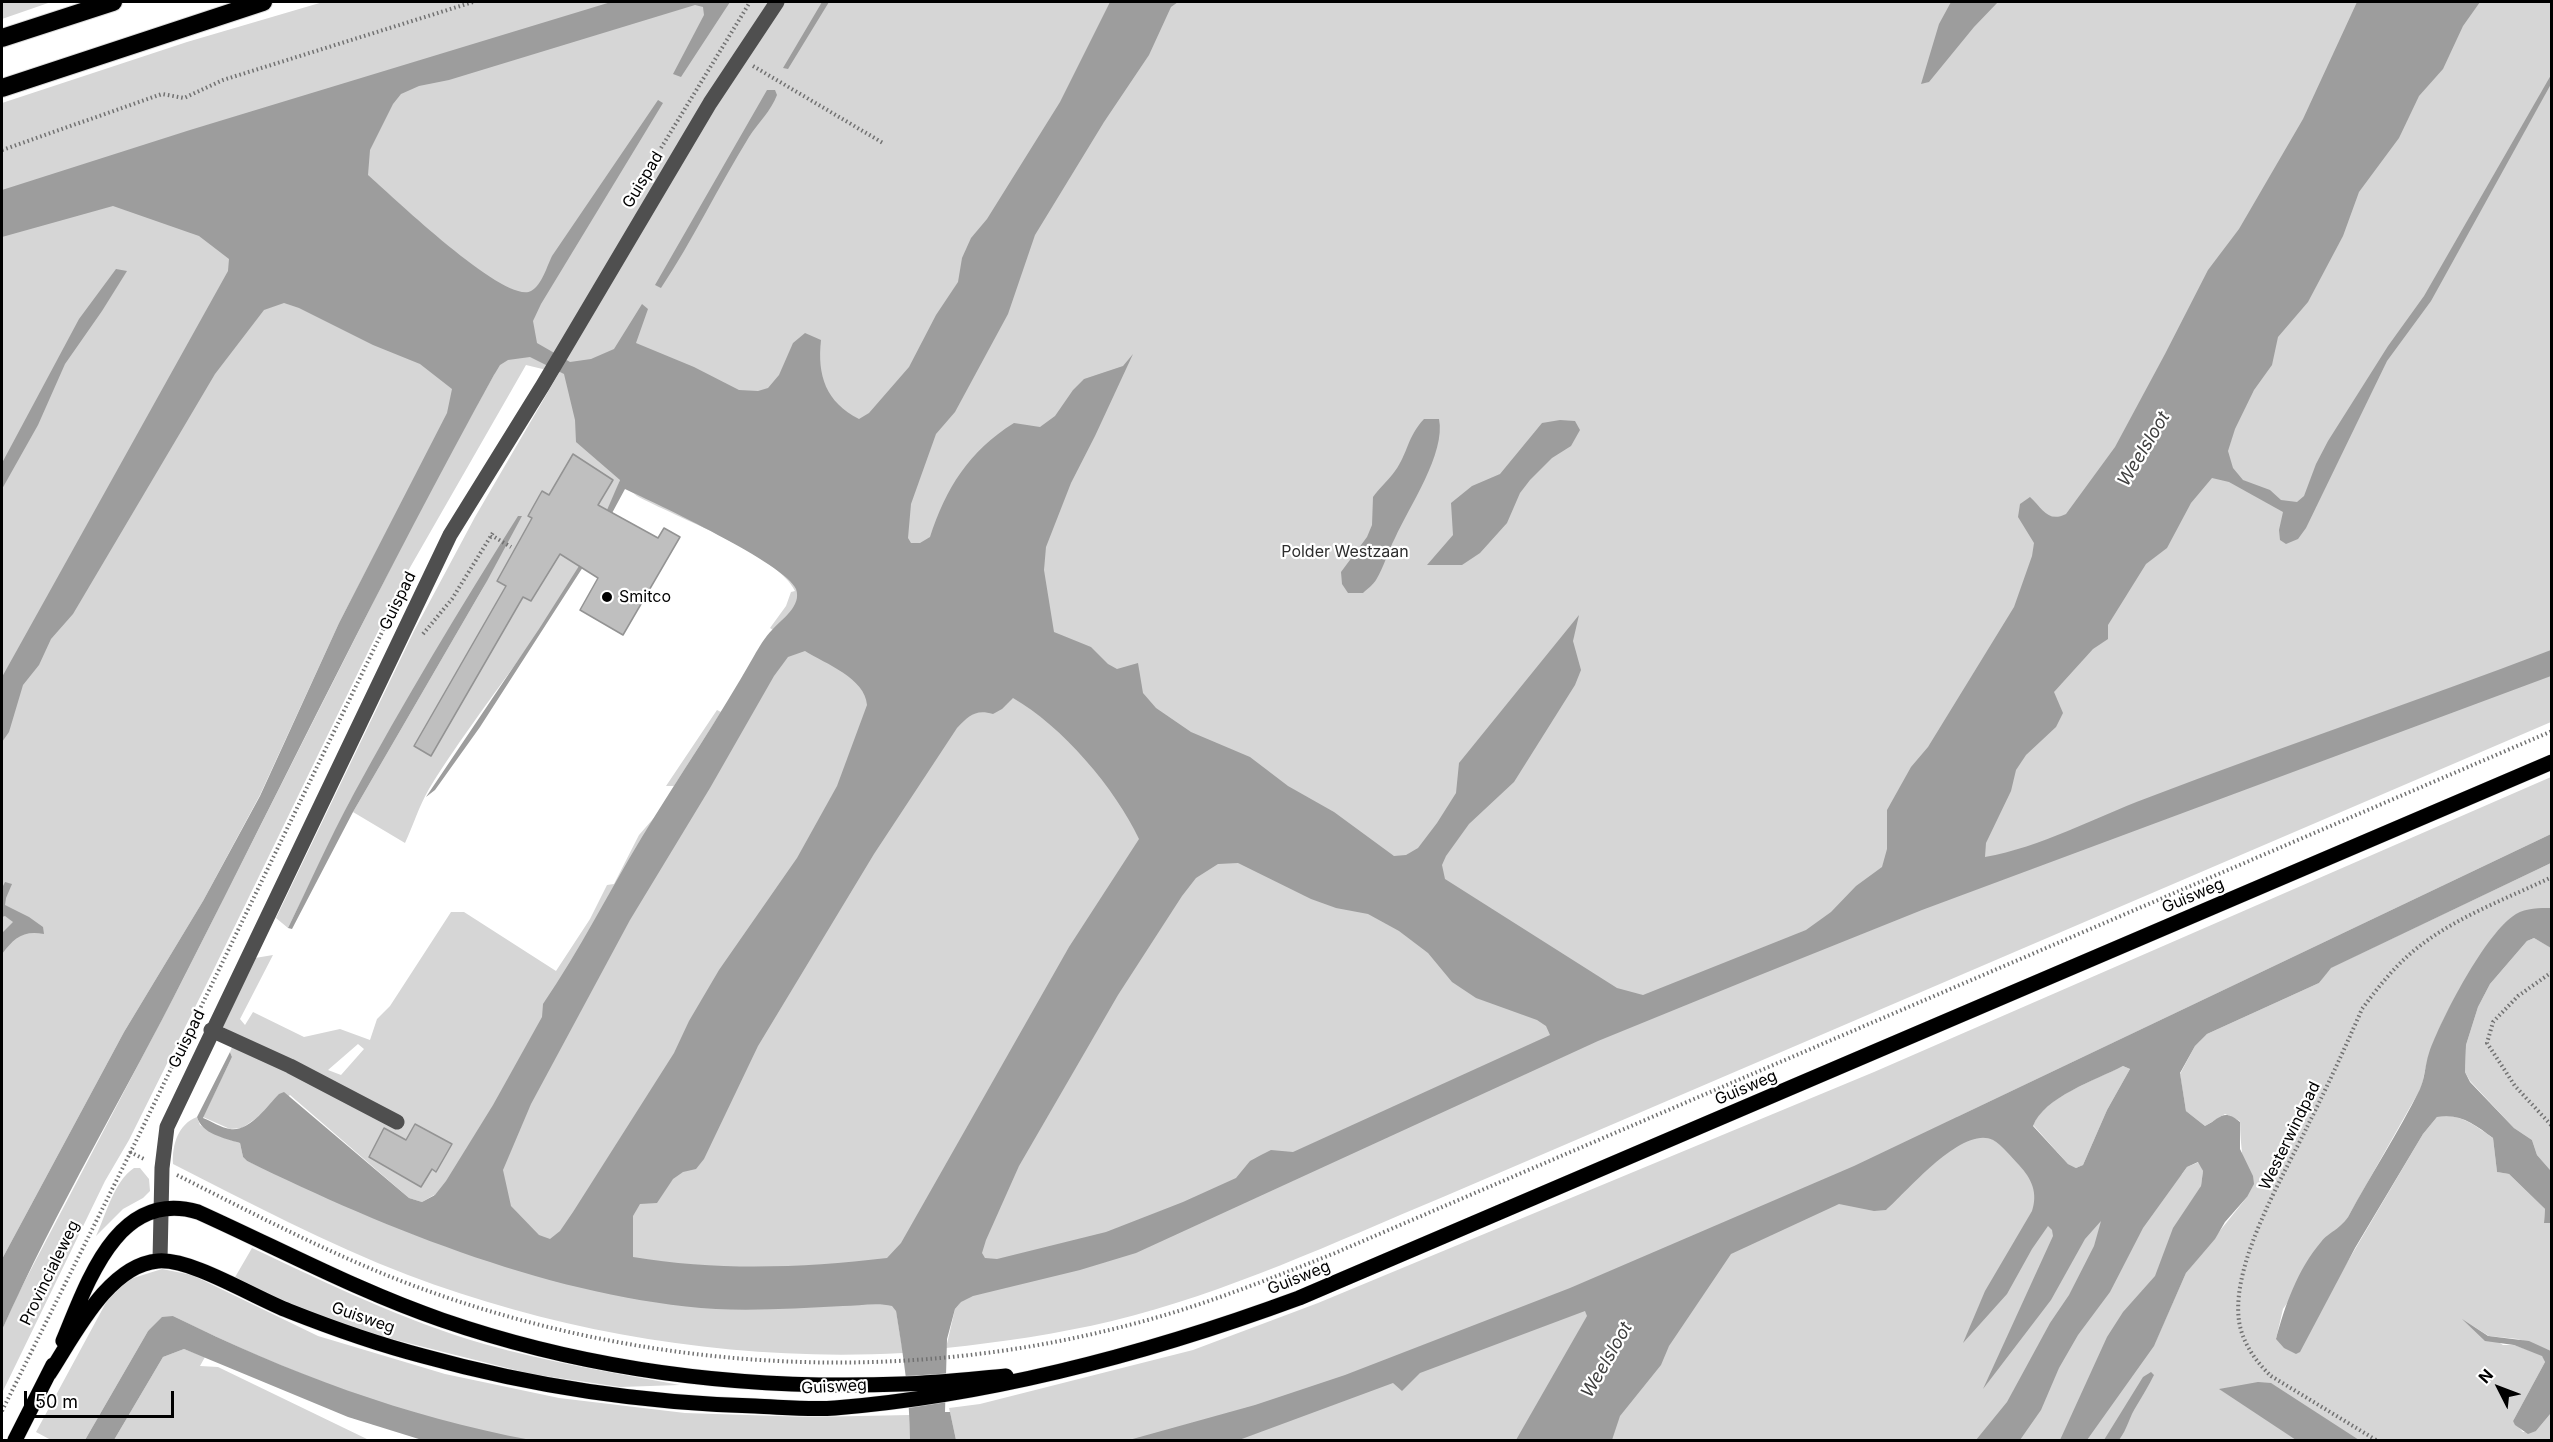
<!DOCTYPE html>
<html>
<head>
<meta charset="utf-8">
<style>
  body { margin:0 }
  #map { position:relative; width:2553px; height:1442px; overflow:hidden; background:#fff; font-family:Inter,sans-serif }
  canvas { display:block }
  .frame { position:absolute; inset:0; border:3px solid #000; pointer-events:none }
  .north { position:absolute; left:2469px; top:1358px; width:60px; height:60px; -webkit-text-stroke:4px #fff; paint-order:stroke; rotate:312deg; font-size:16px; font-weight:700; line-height:24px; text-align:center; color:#000 }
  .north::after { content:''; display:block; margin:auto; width:21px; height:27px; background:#000; clip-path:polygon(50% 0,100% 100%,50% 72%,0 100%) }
  .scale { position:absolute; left:24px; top:1391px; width:150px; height:27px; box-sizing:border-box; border:3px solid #000; border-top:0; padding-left:8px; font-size:18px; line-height:21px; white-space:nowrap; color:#000; -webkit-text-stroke:4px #fff; paint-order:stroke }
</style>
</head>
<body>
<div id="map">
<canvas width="2553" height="1442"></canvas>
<div class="frame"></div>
<div class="north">N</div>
<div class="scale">50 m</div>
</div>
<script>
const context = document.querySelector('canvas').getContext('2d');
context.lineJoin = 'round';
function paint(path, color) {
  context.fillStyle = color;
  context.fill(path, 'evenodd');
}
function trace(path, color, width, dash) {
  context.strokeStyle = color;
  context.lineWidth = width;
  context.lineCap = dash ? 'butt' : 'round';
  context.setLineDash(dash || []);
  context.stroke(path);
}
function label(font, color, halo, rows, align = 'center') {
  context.font = font + ' Inter,sans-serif';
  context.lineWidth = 4.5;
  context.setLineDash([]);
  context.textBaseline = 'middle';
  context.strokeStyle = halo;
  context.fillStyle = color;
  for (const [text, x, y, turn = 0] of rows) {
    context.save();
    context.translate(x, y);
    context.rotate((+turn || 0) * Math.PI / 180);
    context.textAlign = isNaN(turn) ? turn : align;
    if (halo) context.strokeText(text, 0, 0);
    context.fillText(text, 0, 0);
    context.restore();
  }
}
paint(new Path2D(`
  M2,2H51L2,19Z
  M323,2H2551V722L1443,1197C1335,1242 1227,1293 1112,1321C1057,1334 1002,1342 946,1348L955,1309L960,1303L893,1306L896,1310L903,1353C736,1362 564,1334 408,1275C327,1244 250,1203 173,1164C172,1145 178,1124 197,1117L200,1125L219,1136L240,1143L243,1157L247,1161L386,1223L445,1245L434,1195L422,1202L409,1198L290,1095L242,1128L230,1129L203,1117L232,1057L230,1052L237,1035L223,1027L255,958L273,955L240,1019L245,1025L253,1012L304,1037L340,1029L370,1040L377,1019L390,1006L451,912H464L556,971L590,919L607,885L614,884L639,835L659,812L781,623L773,630L770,628L786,606L791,592L795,591C779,555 673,516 637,496C631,492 626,485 620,480C580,595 492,687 429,789C419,806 413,826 405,843L353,812L487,581L351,799L288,928L276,918L414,631L475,517L559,373L526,365L404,578L212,973L129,1140L105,1181L2,1393V1330L17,1296L182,981L430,490L495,373L456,395L448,414L339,623L260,795L203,901L124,1032L2,1259V103L187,42ZM358,1044L364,1049L341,1075L328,1070Z
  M717,710L721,712L674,786H666Z
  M2551,777V834L1957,1117L1995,1141L2102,1221L2182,1174L2187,1167L2199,1162L2203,1171L2201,1186L2154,1345L2186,1273L2247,1197C2245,1171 2240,1147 2240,1121L2225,1114L2205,1126L2186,1111L2180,1074L2195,1046L2207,1034L2319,983L2330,968L2551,863V908H2545C2534,912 2516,915 2506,923C2495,932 2486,947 2478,960C2453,998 2429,1040 2422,1086L2348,1217L2283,1309L2276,1339L2335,1283L2423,1134L2437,1117C2461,1113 2474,1125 2493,1138L2497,1172L2509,1174L2545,1209L2544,1223H2551V1351L2518,1339L2488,1336L2465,1321L2503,1345H2514L2542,1355L2545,1362L2513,1421L2523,1432L2536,1431L2551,1413V1440H956L949,1408L980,1404L1193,1350L1318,1303L1874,1072Z
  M2534,938L2552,948L2551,1171L2537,1155L2532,1140L2514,1128L2470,1081L2465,1072L2466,1045L2478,1007L2490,984L2527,941Z
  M2123,1066L2130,1069L2107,1110L2083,1165L2076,1168L2068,1164L2033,1125C2046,1096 2095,1080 2123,1066Z
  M134,1168H140L149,1179L150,1191L143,1198L123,1209L96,1236C106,1215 114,1181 134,1168Z
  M252,1248C327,1283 404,1321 484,1344C548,1362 614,1373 680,1385L620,1387L531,1374L380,1336L309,1312L234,1279Z
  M162,1269L192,1275L318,1336L445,1374L559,1398L685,1413L809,1417L910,1415V1440H469L480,1430C373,1406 270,1364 173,1316L148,1331L85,1440H51L36,1432L109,1297L130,1279Z
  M184,1349L205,1357L200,1366L218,1367L369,1440H114L163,1357Z`), '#d6d6d6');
paint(new Path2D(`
  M611,2H730L681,77L673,74L704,15L703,7L695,5L449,80L419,86L401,94L393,104L370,150L368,175C391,195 505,305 531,291C542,285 547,266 552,256L658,100L663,103L541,304L533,321L537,343L570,362L591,359L614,349L642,304L648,309L636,343L694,367L739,390L758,391L768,388L779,375L793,343L805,333L821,340C817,376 826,402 859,419L869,413L909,367L936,315L958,282L962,258L971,238L987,219L1060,102L1110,2H1178L1171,7L1149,55L1104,122L1035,235L1008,314L955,412L936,434L911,504L908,538L911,543H920L930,537C946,488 969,451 1014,423L1040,427L1055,416L1073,390L1084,379L1123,366L1133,354L1095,436L1071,483L1046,547L1044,570L1054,632L1091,647L1108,664L1117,669L1138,663L1143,693L1156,708L1191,732L1250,757L1288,786L1334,812L1394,856L1406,855L1418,848L1437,823L1456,793L1459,763L1579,615L1573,641L1581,670L1575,685L1514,782L1469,824L1446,856L1442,865L1445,879L1617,988L1643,995L1806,930L1831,912L1856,886L1882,867L1887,849V810L1911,767L1928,747L2014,607L2032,556L2034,543L2018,517L2020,504L2030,497C2043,509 2048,523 2066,514L2115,447L2165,354L2208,270L2239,229L2303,119L2357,2H2480L2463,26L2443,69L2419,96L2399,138L2359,192L2343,236L2308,302L2278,337L2272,365L2254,390L2235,429L2228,451L2233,468L2243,480L2270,490L2281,500L2297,502L2304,496L2316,464L2328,441L2388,346L2424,296L2551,75V84L2431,301L2387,361L2306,528L2298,539L2286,544L2280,540L2279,530L2283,512L2229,482L2212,478L2191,503L2167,548L2146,564L2108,625V639L2093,649L2054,692L2063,713L2056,727L2026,755L2016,770L2011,791L1986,843L1985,857C2041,847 2094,818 2147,798C2281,747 2417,701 2551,650V676L1922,910L1755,977L1598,1041L1136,1253L1080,1270L973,1296L961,1302L955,1309L947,1339L945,1412H950L956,1440H910C910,1397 903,1354 896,1311L892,1306C877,1302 858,1306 843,1306C801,1308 758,1311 716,1309C558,1299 388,1230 247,1161L243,1157L240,1143C224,1138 202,1134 197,1117L230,1052L232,1057L203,1118C211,1121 221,1128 230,1129C250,1132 267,1106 279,1094L284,1092L409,1198L422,1202L435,1195L446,1181L493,1105L542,1017L543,1004C580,950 608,893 642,837C679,776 719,718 754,656C759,647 765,637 772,630C782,619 802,606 796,589C786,564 655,503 625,489L583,567L480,727L435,790L426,797L539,629L591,547L620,480L576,442L575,420L564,374L530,357L508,360L500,365L494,375C385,572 287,775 185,975C125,1094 56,1209 2,1330V1259L124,1032L203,901L260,796L339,623L447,413L452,389L420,364L373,345L299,308L284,303L264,310L215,374L73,614L51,639L39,665L23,685L9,732L2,742V677L228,271L229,259L199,236L113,206L2,237V190L190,130ZM805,651C826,664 865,678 867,705L837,786L797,858L719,970L689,1021L674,1053L573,1212L560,1231L550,1239L539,1235L511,1206L503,1170L531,1104L630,920L710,788L774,676L788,657ZM1013,698C1062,726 1115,788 1139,839L1069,947L901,1243L887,1258C804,1268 716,1271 633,1257V1216L640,1204L657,1203L673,1179L683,1172L696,1169L704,1159L758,1046L874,854L957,728C969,716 975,709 993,714L1002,709ZM1238,863L1311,899L1336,908L1368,914L1399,931L1428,953L1452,982L1476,998L1537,1020L1546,1026L1550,1035L1293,1152L1271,1150L1261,1155L1250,1161L1236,1178L1183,1202L1106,1232L997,1259L985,1258L982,1253L986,1240L1019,1166L1118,995L1182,896L1196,878L1218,864Z
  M822,2H829L788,69L783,68Z
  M1951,2H1998L1974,27L1929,82L1921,84L1939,24Z
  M767,90H775L777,95C771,111 758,123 749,137C718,187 693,240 661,288L655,285Z
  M116,269L127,271L102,311L65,364L38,425L2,489V463L79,319Z
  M1424,419H1439C1446,453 1409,507 1395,538C1388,551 1384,567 1376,580C1373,585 1367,589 1363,593H1348L1342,584L1341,572L1367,537L1372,525L1373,497C1379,488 1389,480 1395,471C1408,453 1407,437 1424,419Z
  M1560,420L1575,421L1580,430L1571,446L1552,458L1530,480L1520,493L1507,523L1480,553L1462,565H1427L1453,535L1451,503L1472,486L1500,474L1542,423Z
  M518,516H522L487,581L353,812L292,929L288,928C309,885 329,840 352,797C404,701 460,608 518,516Z
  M2551,834V863L2331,968L2319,983L2207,1034L2195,1046L2180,1073L2186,1111L2205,1126C2221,1118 2223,1108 2240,1122V1149L2253,1176L2254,1184L2247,1197L2225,1222L2215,1239L2186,1273L2154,1346L2087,1440H2060L2107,1337L2123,1312L2155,1276L2173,1228L2201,1186L2203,1171L2198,1162L2187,1167L2143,1228L2110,1292L2078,1335L2059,1368L2041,1410L2020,1440H1976L2007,1402L2050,1323L2069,1295L2094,1246L2101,1221L2085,1239L2051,1300L1983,1389L2053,1236L2052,1230L2048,1226L2032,1249L2007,1294L1963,1343L1985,1291L2032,1211C2038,1193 2032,1179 2019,1165C2012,1158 2002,1145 1993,1140C1962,1125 1907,1192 1886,1210L1874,1211L1839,1204L1731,1254L1669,1346L1661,1365L1620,1416L1612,1440H1516L1587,1316L1585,1311L1420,1373L1402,1391L1393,1383L1239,1440H1129L1255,1405L1345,1375L1570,1288L1854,1166ZM2123,1066L2130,1069L2107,1110L2083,1165L2076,1168L2068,1164L2033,1126C2044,1097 2096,1080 2123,1066Z
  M5,882L12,884L6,898L5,905L29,917L43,927L44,934C23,930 14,938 2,954V933L13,922L5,916L2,917V888Z
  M2551,908V948L2534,938L2527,941L2490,984L2478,1007L2466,1045L2465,1072L2470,1082L2514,1128L2532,1140L2537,1155L2551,1171V1223H2544L2545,1209L2509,1174L2497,1172L2493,1138C2474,1124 2461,1113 2437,1117L2423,1134L2355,1248L2300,1352L2296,1354L2284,1348L2276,1339C2285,1305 2298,1269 2321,1242C2330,1231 2338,1231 2348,1217C2371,1174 2399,1132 2420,1089C2425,1078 2425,1065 2429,1053C2441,1019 2486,932 2516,914C2526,908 2540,908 2551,908Z
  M173,1316C286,1372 406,1417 531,1440H422L348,1417L184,1349L163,1357L114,1440H85L148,1331L162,1317Z
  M2462,1319L2488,1336L2529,1341L2551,1351V1413L2536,1431L2528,1434L2515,1425L2513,1421L2545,1362L2542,1356L2514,1345L2485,1341Z
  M2151,1372L2154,1375C2149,1385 2143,1395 2137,1405C2129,1417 2128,1428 2119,1440H2104L2143,1377Z
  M2258,1382L2271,1383L2359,1440H2296L2219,1389Z`), '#9d9d9d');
const building = new Path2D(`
  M573,454L613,480L598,505L658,538L664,528L680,537L623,635L580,610L598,578L560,554L531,601L523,597L431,756L414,746L506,586L497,581L532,518L528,516L542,491L549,495Z
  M415,1124L452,1144L436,1172L432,1169L421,1187L369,1157L384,1128L406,1140Z`);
paint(building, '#bfbfbf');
trace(building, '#939393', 1.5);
const major = new Path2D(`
  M63,1341C87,1284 117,1188 198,1212C280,1249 358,1291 442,1320C590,1371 747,1390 902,1384C937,1383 972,1379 1006,1376
  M49,1374C74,1336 108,1265 158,1261C191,1258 255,1298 289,1311C332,1328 377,1344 423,1356C531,1386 642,1403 755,1406C781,1407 809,1410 835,1408C994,1395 1150,1353 1299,1298L2552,762
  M15,1440L53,1365`);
const highway = new Path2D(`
  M2,38L113,2
  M2,88L263,2`);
trace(major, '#dbdbdb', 16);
trace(highway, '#dbdbdb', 20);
trace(new Path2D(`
  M753,66L883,143
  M661,148L750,2
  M2,150L162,94L184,98L223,80L473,2
  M491,535L511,547
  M423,634L452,599L494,531
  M2552,972L2518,996L2493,1022L2487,1043L2515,1086L2552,1126
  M130,1152L146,1160
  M177,1175C260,1217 343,1261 431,1292C655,1371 898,1386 1129,1325C1200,1307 1267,1280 1335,1253L2552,731
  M2,1411L139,1135L386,624
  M2376,1440L2271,1376C2256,1362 2242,1342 2239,1321C2231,1263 2283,1177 2308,1125C2327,1087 2345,1048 2362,1009C2379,986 2398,962 2421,945C2459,916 2508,898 2552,877`), '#717171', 4, [1.5, 3]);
trace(new Path2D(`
  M211,1030L290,1066L397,1122
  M160,1260L162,1168L167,1127L450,535L543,385L710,103L777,2`), '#4f4f4f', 15);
trace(major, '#000', 15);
trace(highway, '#000', 18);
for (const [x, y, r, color] of [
  [607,597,6,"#000"]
]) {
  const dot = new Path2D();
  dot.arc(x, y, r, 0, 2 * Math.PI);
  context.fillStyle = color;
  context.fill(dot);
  trace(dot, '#fff', 2);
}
label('16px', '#000', '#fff', [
  ["Guispad",643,180,-59],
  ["Guispad",398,601,-64],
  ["Guisweg",2193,896,-23],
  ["Guispad",187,1039,-64],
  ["Guisweg",1746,1088,-23],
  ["Westerwindpad",2290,1136,-64],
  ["Provincialeweg",50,1273,-64],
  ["Guisweg",1299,1278,-22],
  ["Guisweg",363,1318,19],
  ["Guisweg",834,1387,-3]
]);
label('16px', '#2d2d2d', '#fff', [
  ["Polder Westzaan",1345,552]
]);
label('16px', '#000', '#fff', [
  ["Smitco",619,597]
], 'left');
label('italic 18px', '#3e3e3e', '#fff', [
  ["Weelsloot",2144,449,-59],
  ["Weelsloot",1607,1360,-60]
]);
</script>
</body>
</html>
